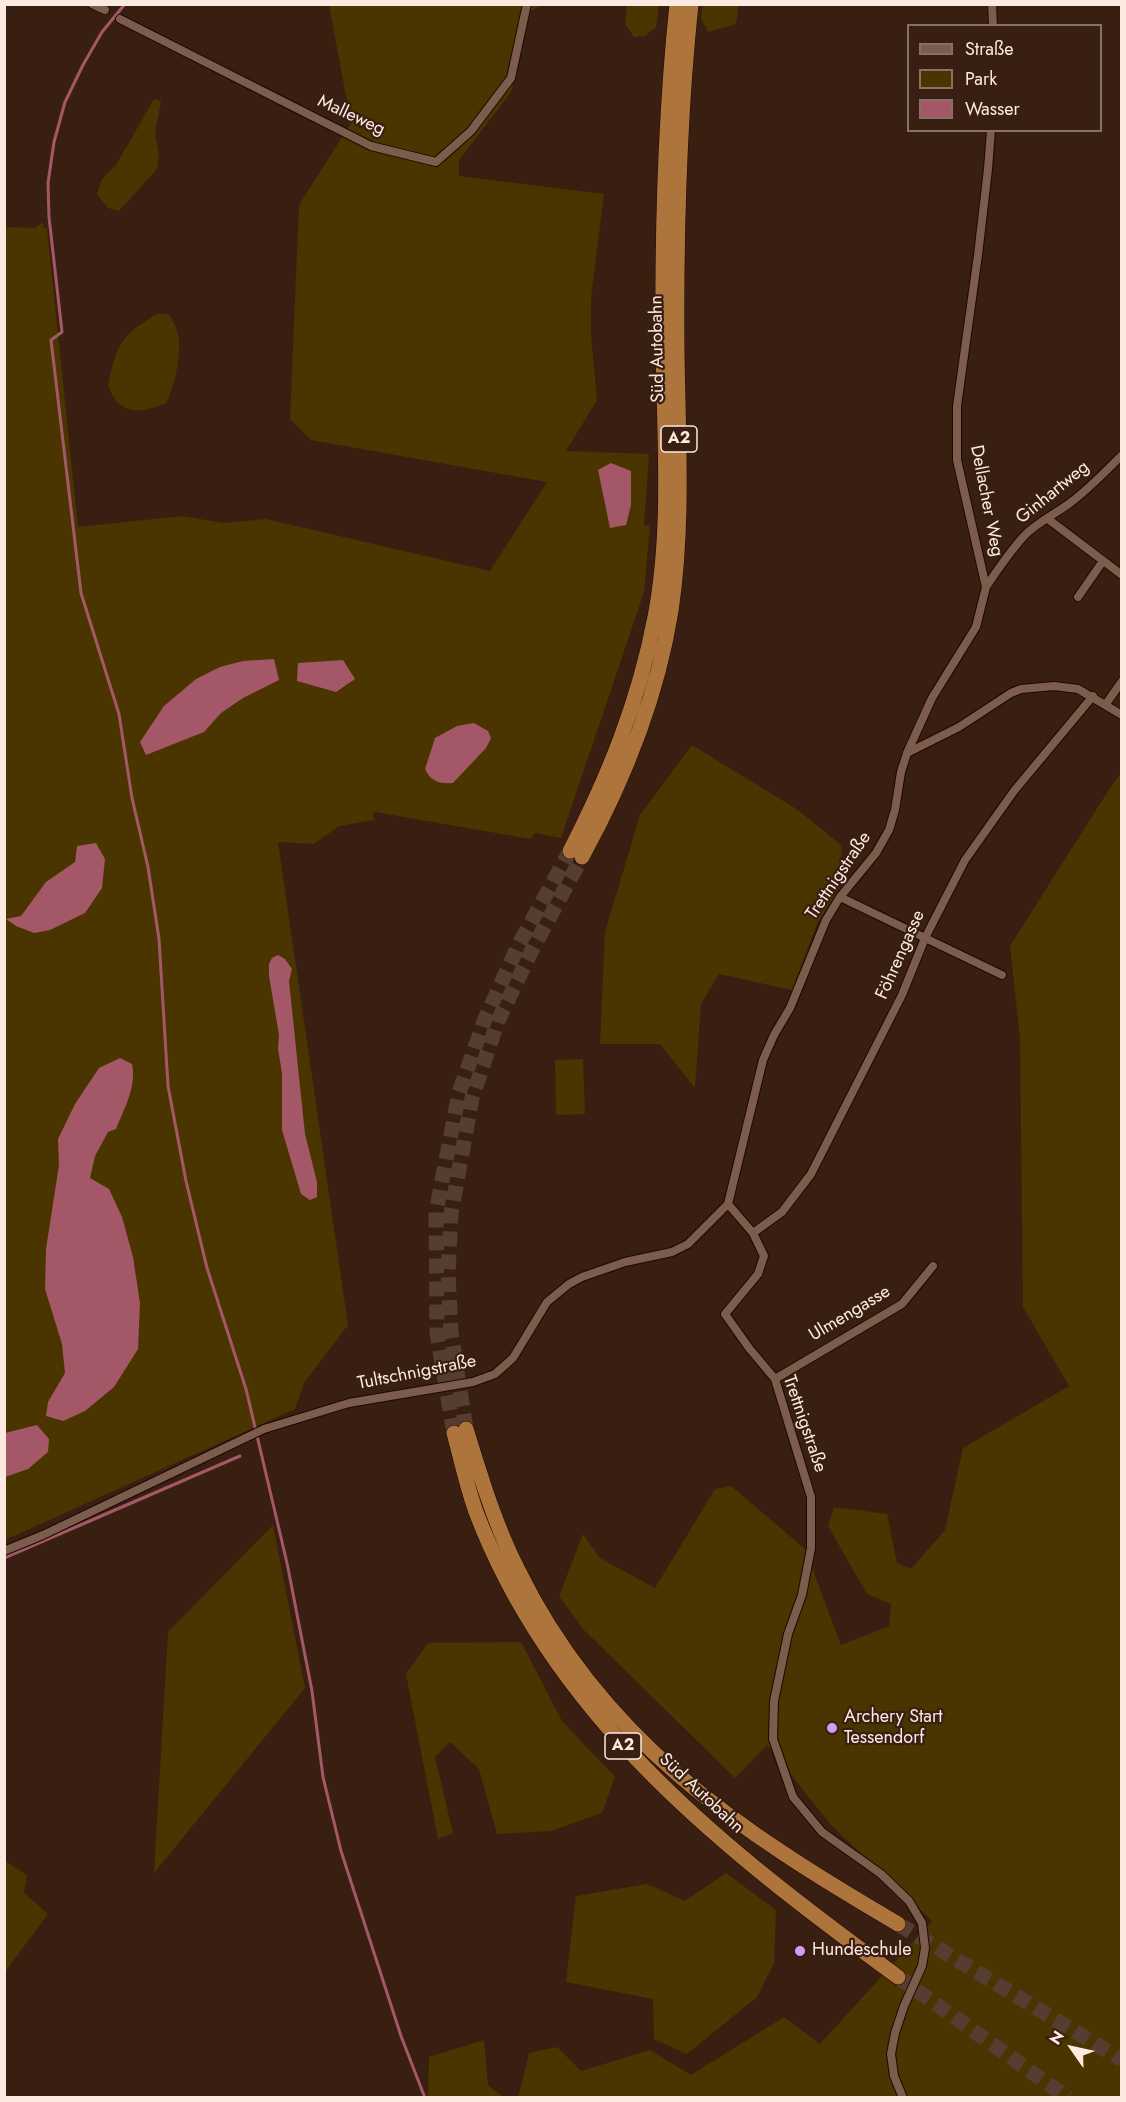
<!DOCTYPE html>
<html>
<head>
<meta charset="utf-8">
<style>
  body { margin:0 }
  #map { position:relative; width:1126px; height:2102px; overflow:hidden; background:#391f12; font-family:Jost,sans-serif }
  canvas { display:block }
  .frame { position:absolute; inset:0; border:6px solid #fceae1; pointer-events:none }
  .legend { position:absolute; left:907px; top:24px; width:195px; height:108px; box-sizing:border-box; background:#391f12; border:2px solid #877065; margin:0; padding:8px 10px; list-style:none; font-size:18px; color:#fceae1 }
  .legend li { display:flex; align-items:center; gap:12px; height:30px }
  .legend b { width:30px; border:2px solid #877065 }
  .north { position:absolute; left:1042px; top:2018px; width:60px; height:60px; -webkit-text-stroke:4px #391f12; paint-order:stroke; rotate:304deg; font-size:16px; font-weight:700; line-height:24px; text-align:center; color:#fceae1 }
  .north::after { content:''; display:block; margin:auto; width:21px; height:27px; background:#fceae1; clip-path:polygon(50% 0,100% 100%,50% 72%,0 100%) }
</style>
</head>
<body>
<div id="map">
<canvas width="1126" height="2102"></canvas>
<div class="frame"></div>
<ul class="legend">
<li><b style="height:8px;background:#7b5c4d"></b>Straße</li>
<li><b style="height:16px;background:#4a3400"></b>Park</li>
<li><b style="height:16px;background:#a45867"></b>Wasser</li>
</ul>
<div class="north">N</div>
</div>
<script>
const context = document.querySelector('canvas').getContext('2d');
context.lineJoin = 'round';
function paint(path, color) {
  context.fillStyle = color;
  context.fill(path, 'evenodd');
}
function trace(path, color, width, dash) {
  context.strokeStyle = color;
  context.lineWidth = width;
  context.lineCap = dash ? 'butt' : 'round';
  context.setLineDash(dash || []);
  context.stroke(path);
}
function label(font, color, halo, rows, align = 'center') {
  context.font = font + ' Jost,sans-serif';
  context.lineWidth = 4.5;
  context.setLineDash([]);
  context.textBaseline = 'middle';
  context.strokeStyle = halo;
  context.fillStyle = color;
  for (const [text, x, y, turn = 0] of rows) {
    context.save();
    context.translate(x, y);
    context.rotate((+turn || 0) * Math.PI / 180);
    context.textAlign = isNaN(turn) ? turn : align;
    if (halo) context.strokeText(text, 0, 0);
    context.fillText(text, 0, 0);
    context.restore();
  }
}
paint(new Path2D(`
  M329,5H542L531,11L511,92L459,160V176L604,194L591,298V335L597,400L566,451L649,454L644,526L650,525L644,592L561,838L535,833L531,839L375,812L373,813L374,820L339,826L314,844L278,842L348,1325L304,1383L295,1409L5,1540V227L35,228L43,222L44,228H47L78,527L182,516L224,523L266,519L490,571L547,482L311,440L290,419L299,205L351,123Z
  M627,5H659L656,27L645,36L634,37L625,24Z
  M703,5H739L736,24L708,32L701,19Z
  M154,99L161,101L155,133L159,156L157,169L119,211L108,208L97,194L102,179L116,165Z
  M157,314H169C173,322 179,331 179,341C180,361 175,385 166,403C151,409 132,416 118,403C114,399 111,391 108,386C116,345 121,335 157,314Z
  M692,745L798,810L841,845L843,882L817,924L792,990L719,974L701,1004L695,1088L660,1044H600L605,932L640,815Z
  M1121,773V2097L518,2098L529,2053L557,2047L581,2071L650,2050L691,2075L784,2017L820,2044L932,1921L831,1825L767,1745L735,1778L583,1629L559,1596L583,1534L600,1558L655,1588L715,1489L731,1486L805,1549L841,1645L889,1626L891,1604L867,1594L828,1526L834,1507L887,1514L897,1563L911,1569L945,1530L963,1448L1069,1386L1023,1307L1020,1038L1010,946L1110,788Z
  M583,1059L585,1114L556,1115L555,1060Z
  M273,1525L305,1688L154,1873L168,1632Z
  M521,1642L562,1721L615,1777L602,1813L551,1831L497,1834L479,1769L450,1742L435,1757L453,1833L438,1839L406,1674L428,1643Z
  M5,1861L27,1875L24,1893L48,1914L5,1972Z
  M726,1873L776,1910L774,1963L757,1997L687,2054L654,2039L653,1999L566,1982L576,1896L647,1884L685,1901Z
  M484,2040L488,2085L503,2097H428L429,2057Z`), '#4a3400');
paint(new Path2D(`
  M611,463L631,471V505L626,525L610,528L598,470Z
  M274,659L279,680L243,698L221,713L204,732L146,755L140,742L164,706L196,679L220,667L243,661Z
  M343,660L355,679L336,692L297,681L298,663Z
  M474,723L488,731L491,738L486,748L453,783C440,784 431,782 425,769L435,738L457,726Z
  M96,843L105,859L102,888L85,913L50,930L34,933L16,926L6,919L21,916L46,882L75,862L77,846Z
  M278,955L285,959L292,969L289,981L305,1134L317,1182V1197L310,1200L301,1194L282,1130V1073L278,1049L279,1035L269,976V964L272,958Z
  M120,1058L132,1064C137,1086 124,1109 116,1129L108,1132L95,1156L90,1178L109,1189L122,1217L133,1257L140,1303L138,1349L114,1387L85,1411L63,1421L46,1416L48,1402L65,1373L62,1344L45,1289L46,1249L59,1165L58,1139L75,1104L99,1068Z
  M37,1425L49,1439L48,1452L28,1469L5,1477V1433Z`), '#a45867');
trace(new Path2D(`
  M125,4L102,32L83,65L65,102L54,142L48,183L49,217L62,332L51,340L81,593L119,714L132,798L148,867L159,939L168,1086L186,1181L207,1268L246,1389L287,1563L312,1691L323,1777L341,1851L401,2036L425,2098
  M4,1558L240,1456`), '#a45867', 3);
trace(new Path2D(`
  M466,1429L451,1333L448,1273L451,1214L472,1098L498,1021L531,952L582,857
  M454,1433L437,1333L436,1212L459,1093L485,1019L519,944L570,851
  M898,1924L1122,2060
  M898,1977L1068,2098`), '#563d31', 15, [15, 8]);
const street = new Path2D(`
  M92,4L105,10
  M992,4L993,26
  M120,19L371,146L436,162L471,131L511,78L527,4
  M1048,519L1122,575
  M986,587C998,569 1010,551 1025,535C1038,522 1055,514 1070,503C1089,489 1105,472 1122,455
  M1078,597L1103,561
  M1106,704L1122,681
  M907,753L959,727L1011,693L1021,689L1054,686L1078,689L1122,715
  M840,897L1002,975
  M728,1204L763,1060L774,1035L790,1008L826,920L840,897L876,853L889,830L895,810L901,772L907,753L932,698L976,627L986,587L957,460V406L978,255L988,169L991,130
  M728,1204L753,1233L764,1256L758,1274L725,1314L749,1348L775,1379L811,1497V1548L802,1595L788,1634L774,1701L773,1739L793,1797L822,1832L881,1874L909,1901L922,1923L925,1948L922,1966L904,2006L895,2033L891,2054L894,2076L903,2098
  M753,1233L782,1212L811,1174L902,995L925,938L965,860L1014,791L1093,696
  M775,1379L902,1304L933,1266
  M4,1551L43,1535L264,1429L349,1403L473,1382L495,1374L513,1358L547,1302L569,1284L582,1277L625,1262L672,1252L688,1244L728,1204`);
const highway = new Path2D(`
  M570,851C609,775 639,701 655,617C672,528 664,435 663,345C662,231 665,118 677,4
  M582,857C624,780 657,699 671,611C684,524 678,436 677,349C676,234 679,119 691,4
  M466,1429C481,1477 495,1525 518,1570C601,1740 739,1831 898,1924
  M454,1433C461,1459 467,1487 476,1512C554,1718 726,1851 898,1977`);
trace(street, '#1f0700', 10);
trace(highway, '#1f0700', 16);
trace(street, '#7b5c4d', 8);
trace(highway, '#ad753c', 15);
for (const [x, y, r, color] of [
  [832,1728,6,"#d69bfa"],
  [800,1951,6,"#d69bfa"]
]) {
  const dot = new Path2D();
  dot.arc(x, y, r, 0, 2 * Math.PI);
  context.fillStyle = color;
  context.fill(dot);
  trace(dot, '#391f12', 2);
}
for (const [x, y, w] of [
  [679,439,36],
  [623,1746,36]
]) {
  const box = new Path2D();
  box.roundRect(x - w / 2, y - 13, w, 26, 4.5);
  context.fillStyle = '#391f12';
  context.fill(box);
  trace(box, '#fceae1', 1.5);
}
label('bold 16px', '#fceae1', null, [
  ["A2",679,439],
  ["A2",623,1746]
]);
label('18px', '#fceae1', '#391f12', [
  ["Malleweg",351,116,25],
  ["Süd Autobahn",658,349,-91],
  ["Ginhartweg",1053,493,-39],
  ["Dellacher Weg",986,501,79],
  ["Trettnigstraße",839,876,-56],
  ["Föhrengasse",901,955,-66],
  ["Ulmengasse",850,1314,-31],
  ["Tultschnigstraße",417,1373,-11],
  ["Trettnigstraße",804,1424,71],
  ["Süd Autobahn",701,1794,43]
]);
label('18px', '#fceae1', '#391f12', [
  ["Archery Start",844,1718],
  ["Tessendorf",844,1739],
  ["Hundeschule",812,1951]
], 'left');
</script>
</body>
</html>
